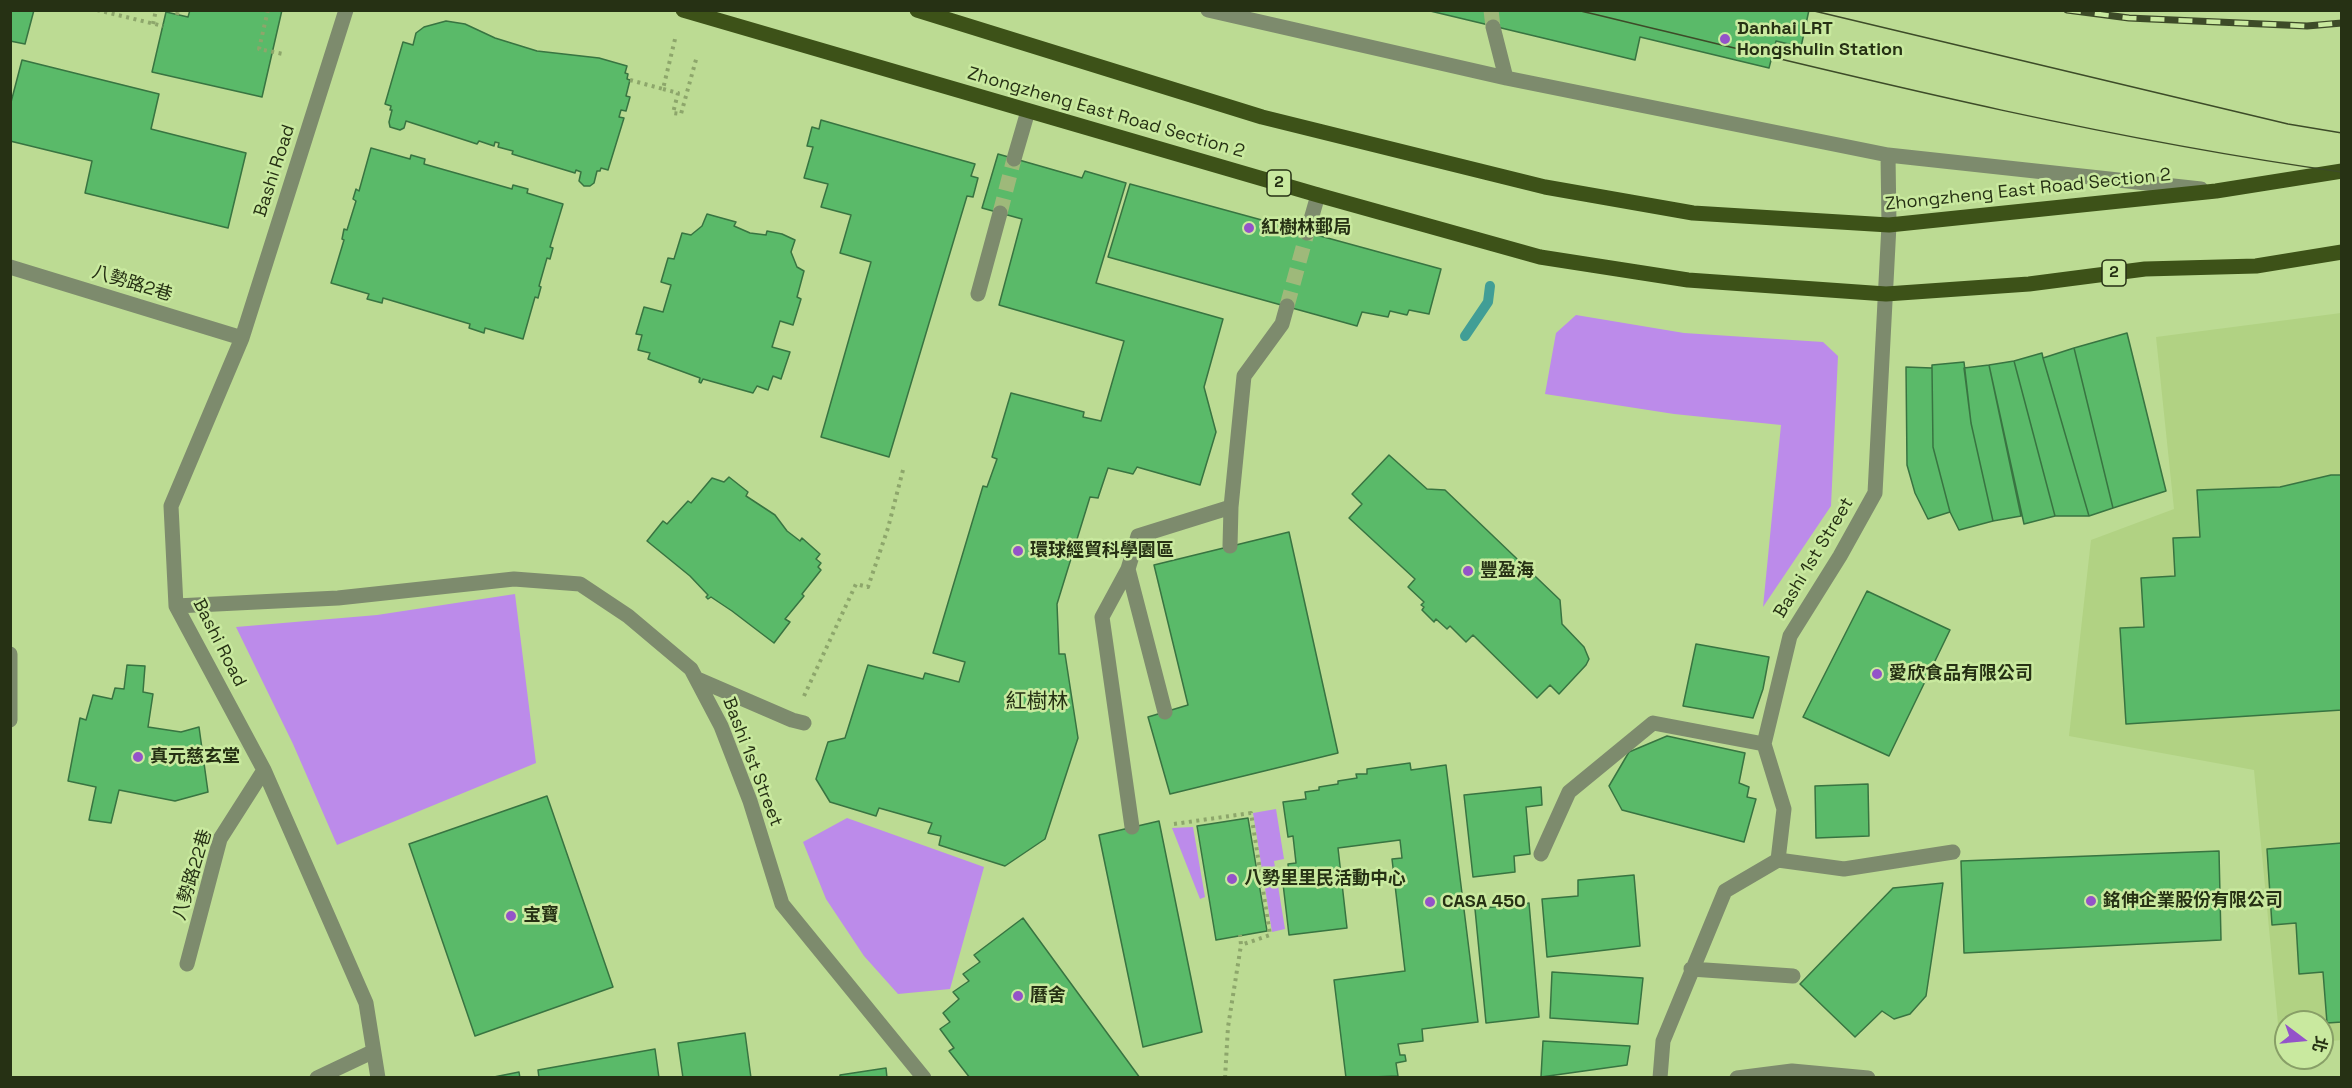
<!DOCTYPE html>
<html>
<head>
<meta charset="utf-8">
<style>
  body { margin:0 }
  #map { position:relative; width:2352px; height:1088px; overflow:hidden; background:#bcdb93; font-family:"Space Grotesk","Noto Sans TC",sans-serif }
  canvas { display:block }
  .frame { position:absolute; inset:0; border:12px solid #263114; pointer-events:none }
  .north { position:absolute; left:2274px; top:1010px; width:60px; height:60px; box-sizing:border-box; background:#c9e99f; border:2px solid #889f67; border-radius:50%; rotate:106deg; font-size:16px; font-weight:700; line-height:24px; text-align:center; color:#263114 }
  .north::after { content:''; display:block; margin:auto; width:21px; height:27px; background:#9453c9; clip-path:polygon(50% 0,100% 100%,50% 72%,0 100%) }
</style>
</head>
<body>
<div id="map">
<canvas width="2352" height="1088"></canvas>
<div class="frame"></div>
<div class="north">北</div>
</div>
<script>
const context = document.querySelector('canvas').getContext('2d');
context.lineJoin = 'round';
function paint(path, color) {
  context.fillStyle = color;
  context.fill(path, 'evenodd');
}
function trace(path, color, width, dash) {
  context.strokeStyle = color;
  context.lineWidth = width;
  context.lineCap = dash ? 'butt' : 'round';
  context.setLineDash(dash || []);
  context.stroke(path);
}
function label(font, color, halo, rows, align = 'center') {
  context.font = font + ' "Space Grotesk","Noto Sans TC",sans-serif';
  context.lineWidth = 5;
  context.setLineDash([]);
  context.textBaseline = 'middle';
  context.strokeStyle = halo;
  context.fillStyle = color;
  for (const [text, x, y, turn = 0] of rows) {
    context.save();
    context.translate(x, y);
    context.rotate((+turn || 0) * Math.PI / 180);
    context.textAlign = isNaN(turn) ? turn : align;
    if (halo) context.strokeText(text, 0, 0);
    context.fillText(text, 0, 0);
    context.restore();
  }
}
paint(new Path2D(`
  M2341,313V1040L2322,1042V1022H2286V1045H2280L2254,770L2069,736L2091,540L2174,509L2156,337Z`), '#b1d283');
paint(new Path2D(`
  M1576,315L1684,333L1823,342L1838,356L1831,506L1763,607L1781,425L1674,414L1545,394L1556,333Z
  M515,594L536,763L337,845L293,744L236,627L377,615Z
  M1276,809L1284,859L1274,861L1285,929L1272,932L1253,813Z
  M847,818L984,867L950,989L898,994L864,956L826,899L803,842Z
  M1193,827L1205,897L1200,899L1172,828Z`), '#bc8bea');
trace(new Path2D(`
  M1465,336L1488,302L1490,286`), '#419e96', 10);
const building = new Path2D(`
  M10,10H34L25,44L10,41Z
  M190,10H282L262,97L152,72L166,12L188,17Z
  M1426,10H1809L1801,47L1776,41L1769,68L1640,37L1635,60Z
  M446,21L465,24L495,38L537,51L599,58L627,66L625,73L628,74L627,79L630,80L626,96L630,97L626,111L621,110L619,117L624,118L608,170L601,168L600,171H597L594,183L590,186H584L579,181L581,172L576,170L575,173L512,154L513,151L498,147L499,143L495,142L494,146L479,141L477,144L406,121L404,128L400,130L390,127L389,122L392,110H390L391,106L385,104L403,42L413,45L416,33L424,27Z
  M22,60L159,94L151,129L246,153L228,228L85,193L92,161L10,141V106Z
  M821,120L975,164L971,176L978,178L973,197L967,196L889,457L821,437L871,262L840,253L851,215L821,207L828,184L804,178L813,147L807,146L812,127L819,129Z
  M371,148L410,159L411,155L425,159L424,164L512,189L513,185L528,189L527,193L563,204L550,247L553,248L550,259L547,258L539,286L541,287L538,298L535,297L523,339L485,328L484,333L469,328L470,324L383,298L382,303L367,299L369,294L331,283L344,240L342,239L344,229L347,230L356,201L353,199L356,189L359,191Z
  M998,154L1082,178L1085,171L1126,183L1096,283L1223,319L1204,387L1216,432L1200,485L1137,467L1133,474L1108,468L1098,498L1090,497L1057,604L1059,654H1065L1078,738L1045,839L1005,866L939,845L941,836L928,833L932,823L879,808L876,816L830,802L816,779L828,742L845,738L868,665L923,679L925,673L959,682L965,662L933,653L983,486L987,487L997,459L992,457L1011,393L1084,412L1083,417L1101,421L1124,341L999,305L1022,219L982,208Z
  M1130,184L1441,269L1429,314L1409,310L1407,315L1390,311L1388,317L1362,312L1357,326L1108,257Z
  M707,214L736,222L734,226L750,233L766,235L767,231L782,234L795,240L791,252L797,267L804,271L797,297L801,299L793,325L780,321L772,347L790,352L781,379L773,376L768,390L757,386L753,393L703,379L701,383L699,382L700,378L648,359L650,353L638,350L642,335L636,334L644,307L663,312L671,285L661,282L668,258L674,259L682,233L691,235L702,226Z
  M2127,333L2166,491L2113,508L2074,348Z
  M2074,348L2113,508L2089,516L2043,358Z
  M2042,353L2043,358L2089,516H2055L2014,361Z
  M2014,361L2055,516L2024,524L1989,365Z
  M1964,362L1971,423L1993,521L1959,530L1950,512L1933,447L1932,368V365Z
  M1989,365L2021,516L1993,521L1971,423L1964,368Z
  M1906,367L1932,368L1933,447L1950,512L1928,519L1915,493L1907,465Z
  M1389,455L1427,489L1445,490L1560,600L1562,624L1584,647L1589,659L1586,665L1559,694L1550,685L1537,698L1473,635L1466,642L1450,626L1447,629L1436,619L1434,622L1422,610L1424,607L1421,605L1424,602L1408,587L1415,579L1349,518L1362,504L1352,494Z
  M2331,475H2342V710L2126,724L2120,628L2144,627L2141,578L2175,576L2173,538L2200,537L2197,490L2280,487Z
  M729,477L748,492L746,496L775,515L787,531L800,541L802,538L820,554L816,559L821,563L818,567L821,570L802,594L804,596L785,619L790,622L774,643L732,611L711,597L708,599L706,597L708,595L690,576L647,541L663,521L667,524L688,501L691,503L712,478L724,482Z
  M1289,532L1338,753L1170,794L1148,717L1188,705L1154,565Z
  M1867,591L1950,630L1889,756L1803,717Z
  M1696,644L1769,657L1763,689L1753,718L1683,706Z
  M127,665L145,666L143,692L153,694L148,727L181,732L199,727L208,792L175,801L119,790L111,823L89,820L96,787L68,781L80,718L86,720L93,695L112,699L115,688L124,689Z
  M1667,736L1745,753L1739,783L1749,787L1747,797L1756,799L1744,842L1622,810L1609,786L1629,752Z
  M1410,763L1411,770L1446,765L1478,1022L1422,1029L1423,1041L1398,1044L1400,1055H1405L1406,1061L1396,1063L1398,1076L1346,1078L1334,980L1405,971L1392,859L1402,858L1400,840L1338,848L1347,928L1289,935L1282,875H1289L1288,864L1296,863L1293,836L1288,837L1283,802L1306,799L1305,792L1319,790V787L1338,784V781L1357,778L1356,774H1367V769Z
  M1868,784L1869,836L1816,838L1815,786Z
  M1541,787L1542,805L1526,807L1530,854L1514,856L1515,872L1473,877L1464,795Z
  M547,796L613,987L475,1036L409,844Z
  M1248,818L1267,931L1216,940L1197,826Z
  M1159,821L1202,1032L1143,1047L1099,835Z
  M2342,843V1022L2327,1023L2323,972L2299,974L2296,923L2272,925L2267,849Z
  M2219,851L2221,940L1964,953L1961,861Z
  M1634,875L1640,946L1547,957L1542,899L1578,896V880Z
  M1943,883L1926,996L1910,1014L1894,1019L1882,1011L1855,1037L1800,984L1893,888Z
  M1529,903L1539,1017L1486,1023L1475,909Z
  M1023,918L1140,1078H970L949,1051L954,1048L940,1029L950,1022L943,1013L959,999L953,992L969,981L963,974L980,962L974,955Z
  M1552,972L1643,978L1638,1024L1550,1018Z
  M745,1033L751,1078H683L678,1043Z
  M1543,1041L1630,1046L1627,1065L1541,1077Z
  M655,1049L659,1078H539L538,1070Z
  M886,1068L887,1078H840V1075Z
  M519,1072L520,1078H489Z`);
paint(building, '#5aba69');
trace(building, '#387441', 1.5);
trace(new Path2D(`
  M1491,10L1493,27
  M1000,213L1014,159
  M1287,306L1307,233`), '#9eb97a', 15, [15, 8]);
trace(new Path2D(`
  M97,10L163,26
  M268,10L259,49L283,54
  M177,15L178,10
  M153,24L156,10
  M630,80L663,89L676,35
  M663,89L678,93L673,113L681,114L697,56
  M804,696L856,584L868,587L888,528L903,470
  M1174,824L1251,813L1270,935L1241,945
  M1225,1078L1228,1027L1241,945L1240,935`), '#8da66b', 4, [3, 4.5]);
trace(new Path2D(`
  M346,10L242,338L171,506L176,606L264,770L366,1003L378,1078
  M1208,10L1506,78L1888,155L2201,189
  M1493,27L1506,78
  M1014,159L1028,111
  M1307,233L1318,195
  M10,267L242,338
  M978,294L1000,213
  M1230,546L1231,507L1244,376L1282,324L1287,306
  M1128,569L1102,617L1132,827
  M176,606L338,598L514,579L580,584L628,616L691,669L721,726L750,801L782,904L924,1078
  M10,654V720
  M697,679L792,720L804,723
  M1165,712L1128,569L1138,536L1231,507
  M1541,854L1569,792L1653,723L1764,744
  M1778,860L1844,869L1953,852
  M187,964L220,839L264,770
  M1691,969L1793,976
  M317,1078L372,1052
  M1660,1078L1663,1041L1725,891L1778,860L1784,809L1764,744L1790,636L1840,556L1875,493L1889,225L1888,155
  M1737,1078L1792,1071L1868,1078`), '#7d8b6d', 15);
trace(new Path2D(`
  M683,10L1318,195L1540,257L1688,280L1886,294L2029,284L2145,269L2256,266L2342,252
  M917,10L1262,117L1545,187L1693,213L1889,225L2216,191L2342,171`), '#3d5218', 15);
trace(new Path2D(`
  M1577,10C1830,71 2083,136 2342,172
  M1810,10L2288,124L2342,133`), '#3d4b28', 1.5);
const rail = new Path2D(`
  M2067,10L2129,18L2307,26L2342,23`);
trace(rail, '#3d4b28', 7);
trace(rail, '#c9e99f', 4.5, [14]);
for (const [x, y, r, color] of [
  [1725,39,6,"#9453c9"],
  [1249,228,6,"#9453c9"],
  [1018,551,6,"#9453c9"],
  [1468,571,6,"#9453c9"],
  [1877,674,6,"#9453c9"],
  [138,757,6,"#9453c9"],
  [1232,879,6,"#9453c9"],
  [2091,901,6,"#9453c9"],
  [1430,902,6,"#9453c9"],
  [511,916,6,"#9453c9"],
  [1018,996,6,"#9453c9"]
]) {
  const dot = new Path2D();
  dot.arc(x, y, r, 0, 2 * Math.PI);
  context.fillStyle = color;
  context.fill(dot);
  trace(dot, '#c9e99f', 2);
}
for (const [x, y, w] of [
  [1279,183,24],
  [2114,273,24]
]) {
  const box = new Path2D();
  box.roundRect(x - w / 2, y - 13, w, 26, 4.5);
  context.fillStyle = '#c9e99f';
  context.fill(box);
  trace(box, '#263114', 1.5);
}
label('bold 16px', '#263114', null, [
  ["2",1279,183],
  ["2",2114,273]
]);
label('bold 18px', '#263114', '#c9e99f', [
  ["Danhai LRT",1737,29],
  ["Hongshulin Station",1737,50],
  ["紅樹林郵局",1261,228],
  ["環球經貿科學園區",1030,551],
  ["豐盈海",1480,571],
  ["愛欣食品有限公司",1889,674],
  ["真元慈玄堂",150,757],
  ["八勢里里民活動中心",1244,879],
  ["銘伸企業股份有限公司",2103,901],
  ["CASA 450",1442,902],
  ["宝寶",523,916],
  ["曆舍",1030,996]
], 'left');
label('18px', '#263114', '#c9e99f', [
  ["Zhongzheng East Road Section 2",1106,113,16],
  ["Bashi Road",275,171,-72],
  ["Zhongzheng East Road Section 2",2028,190,-6],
  ["八勢路2巷",132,284,17],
  ["Bashi 1st Street",1814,558,-59],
  ["Bashi Road",219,643,63],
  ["Bashi 1st Street",752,762,69],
  ["八勢路22巷",193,875,-73]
]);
label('21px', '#263114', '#c9e99f', [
  ["紅樹林",1037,702]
]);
</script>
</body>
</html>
